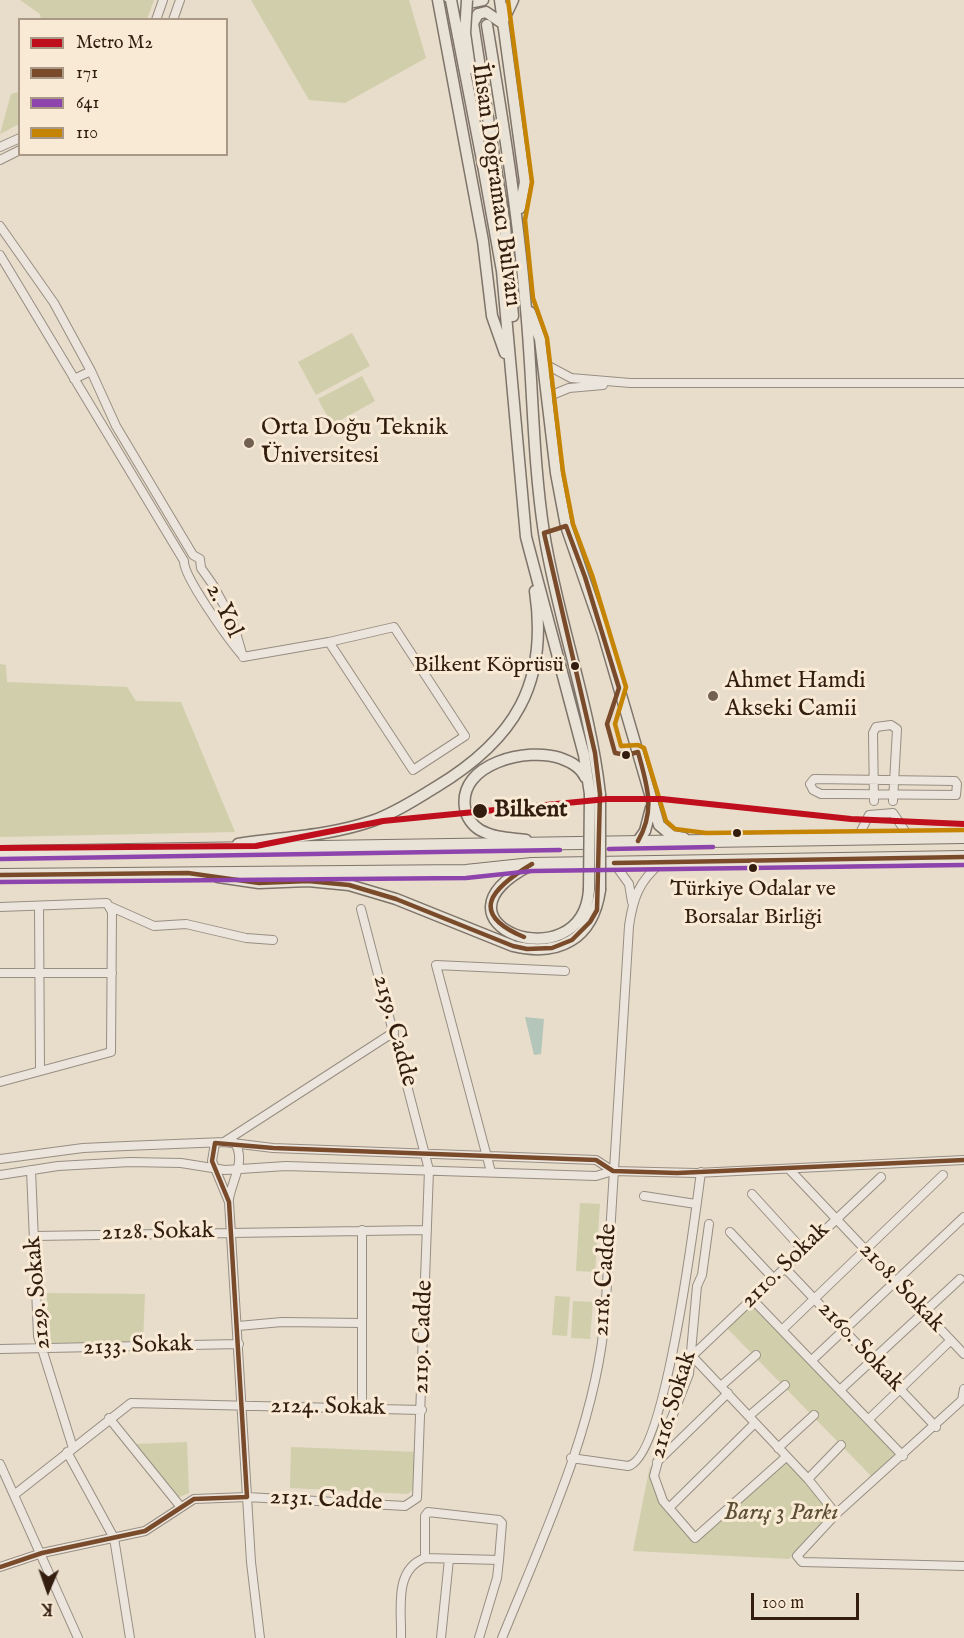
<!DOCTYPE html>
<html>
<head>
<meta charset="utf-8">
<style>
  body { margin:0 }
  #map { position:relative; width:964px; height:1638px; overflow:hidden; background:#e8dcca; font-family:"IM FELL English",serif }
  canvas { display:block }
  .legend { position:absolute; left:18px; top:18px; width:210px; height:138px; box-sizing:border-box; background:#f8ead4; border:2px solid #a99885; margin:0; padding:8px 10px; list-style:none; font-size:18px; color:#321d0f }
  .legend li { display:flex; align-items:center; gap:12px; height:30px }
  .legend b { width:30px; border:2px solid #a99885 }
  .north { position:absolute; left:18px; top:1560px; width:60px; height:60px; -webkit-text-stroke:4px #f8ead4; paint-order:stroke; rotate:182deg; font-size:16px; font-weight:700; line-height:24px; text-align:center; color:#321d0f }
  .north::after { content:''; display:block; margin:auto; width:21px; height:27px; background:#321d0f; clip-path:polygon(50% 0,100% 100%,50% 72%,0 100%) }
  .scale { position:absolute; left:751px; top:1593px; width:108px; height:27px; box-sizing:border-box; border:3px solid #321d0f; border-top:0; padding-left:8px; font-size:18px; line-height:21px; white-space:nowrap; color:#321d0f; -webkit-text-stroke:4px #f8ead4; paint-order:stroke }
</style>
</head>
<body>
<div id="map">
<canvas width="964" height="1638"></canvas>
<ul class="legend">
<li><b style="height:8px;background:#bf0e1c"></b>Metro M2</li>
<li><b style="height:8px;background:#7a4b2a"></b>171</li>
<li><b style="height:8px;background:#8e44ad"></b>641</li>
<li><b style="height:8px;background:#c68404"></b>110</li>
</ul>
<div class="north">K</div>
<div class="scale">100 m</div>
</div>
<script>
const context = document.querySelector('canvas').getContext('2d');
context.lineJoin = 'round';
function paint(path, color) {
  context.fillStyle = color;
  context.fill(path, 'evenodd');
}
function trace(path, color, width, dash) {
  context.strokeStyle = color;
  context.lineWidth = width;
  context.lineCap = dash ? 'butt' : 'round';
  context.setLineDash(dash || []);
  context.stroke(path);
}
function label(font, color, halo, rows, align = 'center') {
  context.font = font + ' "IM FELL English",serif';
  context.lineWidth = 6;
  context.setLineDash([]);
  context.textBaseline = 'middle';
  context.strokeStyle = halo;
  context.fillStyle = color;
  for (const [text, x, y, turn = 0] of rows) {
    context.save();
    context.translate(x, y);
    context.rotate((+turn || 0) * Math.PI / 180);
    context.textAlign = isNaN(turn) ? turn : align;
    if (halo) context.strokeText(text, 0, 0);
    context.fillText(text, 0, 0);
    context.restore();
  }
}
paint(new Path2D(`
  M20,0H154L147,19L41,20L40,14Z
  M251,0H409L426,58L345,103L309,100Z
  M19,92V124L0,134L11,94Z
  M352,333L370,366L316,395L298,362Z
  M362,376L375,401L332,425L318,399Z
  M0,664L6,665L7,682L127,687L136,701L181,702L235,832L0,837Z
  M580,1203L600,1204L595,1272L576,1271Z
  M47,1293L145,1294L143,1341L48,1343Z
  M555,1296L570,1297L567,1336L552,1335Z
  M752,1299L903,1456L876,1481L724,1325Z
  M573,1301L593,1302L590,1339L571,1338Z
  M187,1442L189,1493L179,1497L136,1444Z
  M291,1447L418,1452V1485L408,1494L290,1488Z
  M786,1457L836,1514L789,1559L633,1551L650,1466L655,1483L695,1538Z`), '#d0ceab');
paint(new Path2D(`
  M525,1017L544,1019L541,1054L534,1055Z`), '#b3c6b9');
const minor = new Path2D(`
  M156,20L163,0
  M173,20L180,0
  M0,147L20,138
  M0,160L20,150
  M0,226L54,303L91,371L116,426L193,555L200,559L201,568L213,585L233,622L243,657
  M0,255L184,561C183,576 229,640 241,654
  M543,363L571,378L630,383H964
  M74,379L91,371
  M547,397L569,388L603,385
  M243,657L329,642L394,627L465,736L413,770L329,642
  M814,779L955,781L957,784L956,795L844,794H821L813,790L810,784Z
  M874,801L873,733L876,727L891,725L897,729L893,801
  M858,837L869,815L893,813L909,837
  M614,863L629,884L632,902
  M39,906L40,1071
  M109,906L154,926L186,924L246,938L273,940
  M0,907L107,903L112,912L111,1052L0,1082
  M0,973H112
  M224,1142L394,1032
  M215,1143L212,1161L229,1202L251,1562L260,1638
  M0,1159L83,1148L126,1146L224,1142L273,1148L596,1160L613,1171
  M789,1169L964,1354
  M31,1170L38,1336L73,1448
  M491,1172L436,965L565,971
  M0,1175L58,1166L130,1162L181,1163L225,1170L286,1166L596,1176L613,1171L696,1173L964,1160
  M752,1194L803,1250
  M644,1196L696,1204
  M229,1199C232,1180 246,1161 235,1143
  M709,1224L702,1275L697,1286L689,1374L665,1435L654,1476L663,1501L695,1538L786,1457
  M730,1232L773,1278
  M34,1236L427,1230
  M784,1267L936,1427
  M752,1299L903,1456
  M238,1326L282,1322L362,1323
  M783,1329L943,1175
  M0,1349L239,1344
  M812,1360L964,1217
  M721,1386L756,1355
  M840,1390L960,1279
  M962,1400L964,1389
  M961,1401L836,1514L797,1556L802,1562L964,1566
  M362,1409V1230
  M749,1416L785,1385
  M109,1418L180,1506
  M869,1419L950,1341
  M778,1448L814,1415
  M67,1452L114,1538L130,1638
  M571,1458L628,1466C666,1458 695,1215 701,1172
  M657,1462L728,1393
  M0,1464L78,1638
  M808,1479L841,1445
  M14,1495L131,1403L422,1410
  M669,1508L755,1423
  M428,1512L499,1520L502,1523L499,1560L425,1558V1516Z
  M836,1514L808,1479L692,1356L881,1177
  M0,1567L42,1553L145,1531L194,1499L247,1497L405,1506L417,1498L429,1170L361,909
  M401,1638C402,1610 393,1570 425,1558
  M441,1638L449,1559
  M479,1638L497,1578L499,1560
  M502,1638C543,1537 596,1426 605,1316L629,926C633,898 639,881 661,863`);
const major = new Path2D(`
  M438,0L483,241L492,316L505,353
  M500,0L525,182L520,208
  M456,4L473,23L505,226L513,316
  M459,5L483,0
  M473,23L478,14L486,12L502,23L513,0
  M487,25C502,116 517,206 525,298C533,376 532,455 544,533C558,621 590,705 600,794
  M483,165L502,271L526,537L584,755L590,794
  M530,312L540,339L556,473L566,526L603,633L659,825L672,836L684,838
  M526,840C511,838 494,838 480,830C473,826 466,817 465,808C458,763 528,747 560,758C571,762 581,767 585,777
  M638,841L645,831L651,808
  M238,844C283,837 329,836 372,821C395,813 416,799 436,787C514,740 549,684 535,591
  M531,865C417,923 582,984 589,890
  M218,877L259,883L308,881L349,885L396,899L513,946C559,957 593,939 600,890`);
const highway = new Path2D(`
  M0,852L964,837
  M0,875L466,871L532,864L964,857`);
trace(minor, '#988e82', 10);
trace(major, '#7e7469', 13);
trace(highway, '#7e7469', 14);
trace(minor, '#ebe5dd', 8);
trace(major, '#e9e2d7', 10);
trace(highway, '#e9e2d7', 12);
const majorBridge = new Path2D(`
  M451,0L483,165
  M467,0L465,33L470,68
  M589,890L590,794
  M600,890V794`);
trace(majorBridge, '#7e7469', 13, []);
trace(majorBridge, '#e9e2d7', 10);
trace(new Path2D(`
  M614,863L964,857
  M0,875L188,873L259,883L308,881L349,885L396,899L513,946L527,949L552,948L572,940L590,922L597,910L600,794L595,753L544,533L566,526L585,577L619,688L607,724L615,753L627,755L638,752C647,785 656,810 638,841
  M524,937C467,913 492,888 532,864
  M0,1567L42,1553L145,1531L194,1499L247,1497L229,1202L212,1161L215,1143L273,1148L596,1160L613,1171L677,1173L964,1160`), '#7a4b2a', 4.5);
trace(new Path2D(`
  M609,849L713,847
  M0,859L560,850
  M0,882L466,878L532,871L964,865`), '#8e44ad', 4.5);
trace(new Path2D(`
  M508,0L532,182L525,220L533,298L547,338L563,472L573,524L592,575L626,687L615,724L621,746L638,745L644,748L666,821L675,829L706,833L964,830`), '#c68404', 4.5);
trace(new Path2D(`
  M0,848L256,846L383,821L607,799H662L851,819L964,824`), '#bf0e1c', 6);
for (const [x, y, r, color] of [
  [249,443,6,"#726050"],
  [575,666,5,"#321d0f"],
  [713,696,6,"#726050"],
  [626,755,5,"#321d0f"],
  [480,811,8,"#321d0f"],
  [737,833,5,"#321d0f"],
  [753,868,5,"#321d0f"]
]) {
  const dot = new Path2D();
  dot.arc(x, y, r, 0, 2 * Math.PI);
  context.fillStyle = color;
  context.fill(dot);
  trace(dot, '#f8ead4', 2);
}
label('22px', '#321d0f', '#f8ead4', [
  ["Bilkent Köprüsü",564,666],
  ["Türkiye Odalar ve",753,890,"center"],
  ["Borsalar Birliği",753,918,"center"]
], 'right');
label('24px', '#321d0f', '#f8ead4', [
  ["İhsan Doğramacı Bulvarı",495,185,82],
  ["2. Yol",223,611,65],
  ["2159. Cadde",394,1031,75],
  ["2128. Sokak",158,1233,-1],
  ["2110. Sokak",786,1266,-44],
  ["2118. Cadde",606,1280,-86],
  ["2108. Sokak",901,1288,47],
  ["2129. Sokak",39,1293,-95],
  ["2119. Cadde",424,1337,-88],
  ["2133. Sokak",138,1347,-2],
  ["2160. Sokak",860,1347,47],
  ["2116. Sokak",674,1405,-73],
  ["2124. Sokak",328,1408,1],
  ["2131. Cadde",326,1501,3]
]);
label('24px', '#321d0f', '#f8ead4', [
  ["Orta Doğu Teknik",261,429],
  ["Üniversitesi",261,457],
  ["Ahmet Hamdi",725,682],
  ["Akseki Camii",725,710]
], 'left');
label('bold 24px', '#321d0f', '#f8ead4', [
  ["Bilkent",494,811]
], 'left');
label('italic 24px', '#5b4f36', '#f8ead4', [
  ["Barış 3 Parkı",781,1514]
]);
</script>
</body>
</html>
